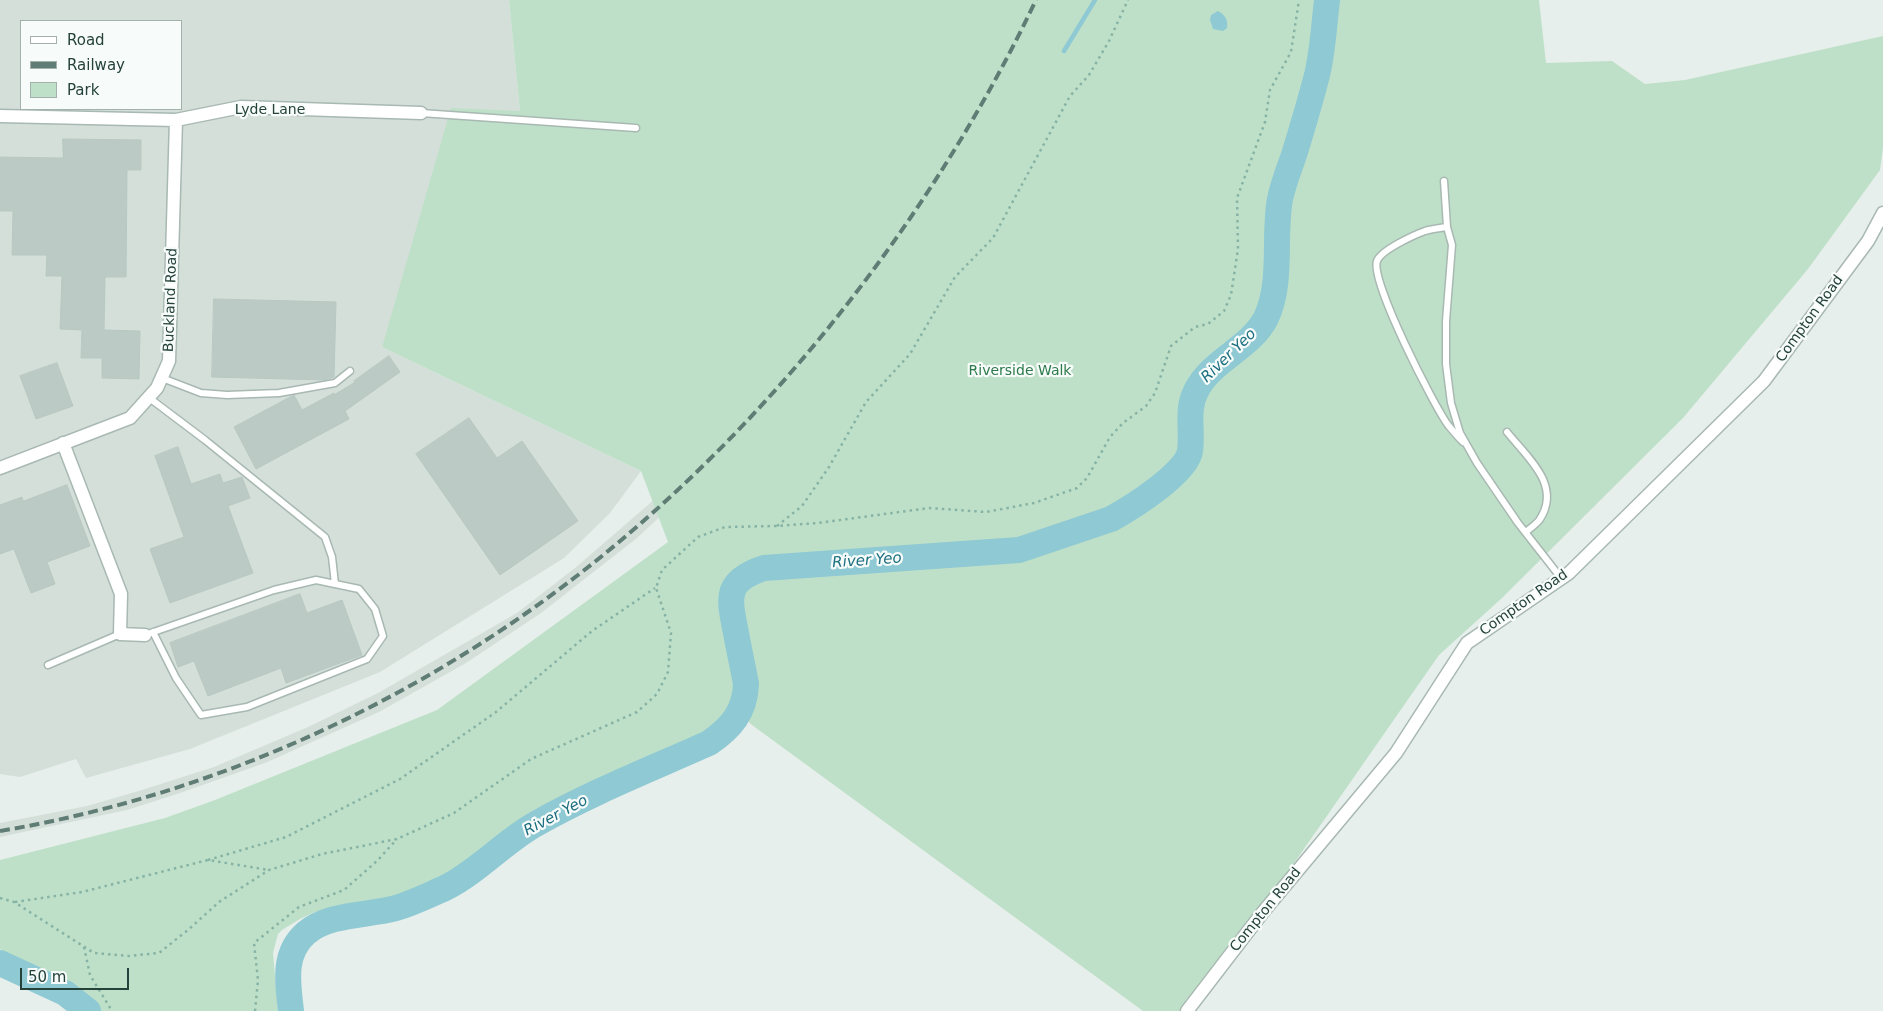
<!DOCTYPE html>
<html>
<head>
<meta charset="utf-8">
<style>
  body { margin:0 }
  #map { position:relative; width:1883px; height:1011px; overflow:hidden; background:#e6efeb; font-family:"DejaVu Sans",sans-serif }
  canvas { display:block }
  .legend { position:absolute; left:20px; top:20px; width:162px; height:90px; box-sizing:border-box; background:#f7fbf9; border:1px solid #a3b1ad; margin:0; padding:6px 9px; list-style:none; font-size:15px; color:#24423a }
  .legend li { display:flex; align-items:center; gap:10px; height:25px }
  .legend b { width:25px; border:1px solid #a3b1ad }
  .scale { position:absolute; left:20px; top:968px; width:109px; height:22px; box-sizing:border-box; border:2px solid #24423a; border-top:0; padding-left:6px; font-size:15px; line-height:18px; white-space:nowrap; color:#24423a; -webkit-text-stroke:4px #f7fbf9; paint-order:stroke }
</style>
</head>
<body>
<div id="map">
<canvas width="1883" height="1011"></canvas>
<ul class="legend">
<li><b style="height:6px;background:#fff"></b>Road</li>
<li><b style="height:6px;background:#5f7d75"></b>Railway</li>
<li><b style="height:14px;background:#bfe0c8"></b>Park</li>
</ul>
<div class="scale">50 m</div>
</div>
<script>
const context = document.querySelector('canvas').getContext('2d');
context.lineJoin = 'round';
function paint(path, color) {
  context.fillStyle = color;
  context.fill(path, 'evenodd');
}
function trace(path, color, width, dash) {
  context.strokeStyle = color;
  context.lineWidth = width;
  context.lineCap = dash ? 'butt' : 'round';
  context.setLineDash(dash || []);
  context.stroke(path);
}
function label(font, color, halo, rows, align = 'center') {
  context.font = font + ' "DejaVu Sans",sans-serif';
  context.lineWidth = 4.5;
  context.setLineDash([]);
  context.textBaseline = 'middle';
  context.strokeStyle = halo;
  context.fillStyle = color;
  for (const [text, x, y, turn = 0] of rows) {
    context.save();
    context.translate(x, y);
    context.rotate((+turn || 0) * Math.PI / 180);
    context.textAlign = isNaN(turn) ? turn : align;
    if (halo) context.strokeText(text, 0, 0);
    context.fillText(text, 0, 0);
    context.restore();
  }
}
paint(new Path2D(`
  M0,0H509L520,111L382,347L641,471L610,513L564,558L380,672L190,749L86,778L76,759L20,777L0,774ZM21,21H181V109H21Z
  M725,456L637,538L541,613L466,663L379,712L265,763L180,793L127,810L0,837V823L87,806L142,790L214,767L308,727L378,693L517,613L575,568L685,473Z`), '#d4dfda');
paint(new Path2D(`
  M509,0H1539L1546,63L1612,61L1645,84L1685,80L1883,36V147L1880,170L1808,269L1683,418L1502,598L1439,655L1191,1011H1143L752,725L730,704L725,713L719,721L702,734L654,758L593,784L539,810L454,869L413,893L375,904L315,912L300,919L282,930L278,934L273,953L278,1011H99C83,993 74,991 54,980C36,971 18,959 0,949V860L165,818L215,800L437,710L668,542L641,471L382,347L451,108L520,111Z`), '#bfe0c8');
paint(new Path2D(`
  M1218,11C1225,15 1228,19 1227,28L1223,31L1213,29L1210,20L1211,15Z`), '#8ec9d4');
trace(new Path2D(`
  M1064,51L1095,0`), '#8ec9d4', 4.5);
trace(new Path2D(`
  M0,963L65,993L88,1011
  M291,1011C288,984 282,954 306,933C330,913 367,916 396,908C413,903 429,895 445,888C477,872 503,843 534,825C590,793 651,769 709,743C731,728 745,712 746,684C743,667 739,650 736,633C729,598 724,581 764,568L1019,550L1111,519C1131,508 1187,473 1190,451C1193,431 1186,410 1196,391C1211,360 1250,349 1266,318C1283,282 1273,237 1280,199C1283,184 1289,169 1294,155C1302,129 1310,102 1317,75C1323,50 1324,25 1327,0`), '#8ec9d4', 26);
const building = new Path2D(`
  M63,139L141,140V170H127L126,277H105L104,330L140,331L139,379L102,378V358H81L82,330L60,329L62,276H46L47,255H12L13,211H0V157L63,158Z
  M214,299L336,302L334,377L324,380L212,377Z
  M389,356L400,372L345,411L349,419L256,469L234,427L292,396L294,395L302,410L334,393V395L357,381H354Z
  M57,363L73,406L36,419L20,376Z
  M469,418L497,458L522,441L578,521L500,575L416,454Z
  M178,447L191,484L220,474L223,483L242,477L250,498L228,506L253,573L170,603L150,549L184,537L155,456Z
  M67,485L90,546L47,562L55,584L31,593L14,549L0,554V505L22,497L23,501Z
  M300,594L307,613L342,600L362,655L286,683L281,668L208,696L194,661L178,667L170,643Z`);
paint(building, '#bbcac4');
trace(building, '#b8c9c2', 1);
const lane = new Path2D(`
  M421,113L636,128
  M1444,181L1447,227L1452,245L1446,321V364L1451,403L1460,433L1477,463L1518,523L1561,578
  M1447,227C1440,228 1432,229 1425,231C1414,235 1381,250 1377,261C1370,281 1433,404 1448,425C1453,431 1457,436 1463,442
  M162,378L201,393L227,395L279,393L335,383L350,371
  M148,397L205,440L325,537L332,557L335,584
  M1507,432C1527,457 1562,485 1540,519C1537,524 1530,528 1526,532
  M145,635L274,590L316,580L359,589L375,609L383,636L367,659L247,707L201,715L176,678L153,632
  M48,665L120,634`);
const street = new Path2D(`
  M0,116L176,120L241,107L421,113
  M63,443L121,594L120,634L145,635
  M0,468L130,418L157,388L169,361L176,120
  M1187,1011L1263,912L1396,753L1467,643L1569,573L1764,381L1868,241L1883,213`);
trace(lane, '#a8b8b2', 9);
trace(street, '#a8b8b2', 15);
trace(new Path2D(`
  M777,526L802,506L829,467L866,402L910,354L955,277L993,238L1070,96L1089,75L1109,41L1128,0
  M208,860L286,837L400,779L496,712L592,631L655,588
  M0,898L14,902L94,953L129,956L159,953L188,930L219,902L269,870L322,854L397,839L454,813L531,759L637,712L657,694L668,672L671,633L656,588L662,570L698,537L725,527L776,526L818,523L929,508L986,512L1034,503L1077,488L1087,478L1110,437L1123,423L1146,406L1155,393L1171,346L1195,327L1208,324L1224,311L1231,295L1238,249L1237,198L1265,122L1270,90L1291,52L1299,0
  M15,902L82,892L208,860L269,870
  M84,947L90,975L112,1011
  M255,1011L258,980L254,943L299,907L344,890L378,860L397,839`), '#86b3a5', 2.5, [2.5, 4]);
trace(lane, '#fff', 6);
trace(street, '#fff', 12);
trace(new Path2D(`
  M0,831C209,796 410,705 578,575C768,428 933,217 1036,0`), '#5f7d75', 4, [10, 5]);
label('14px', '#24423a', '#f7fbf9', [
  ["Lyde Lane",270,110],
  ["Buckland Road",171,300,-88],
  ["Compton Road",1810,319,-54],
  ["Compton Road",1524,603,-35],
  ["Compton Road",1266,910,-51]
]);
label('14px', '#2d7a4b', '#f7fbf9', [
  ["Riverside Walk",1020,371]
]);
label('italic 15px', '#1c6f80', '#f7fbf9', [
  ["River Yeo",1229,356,-44],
  ["River Yeo",867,561,-4],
  ["River Yeo",556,816,-28]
]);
</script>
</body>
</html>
